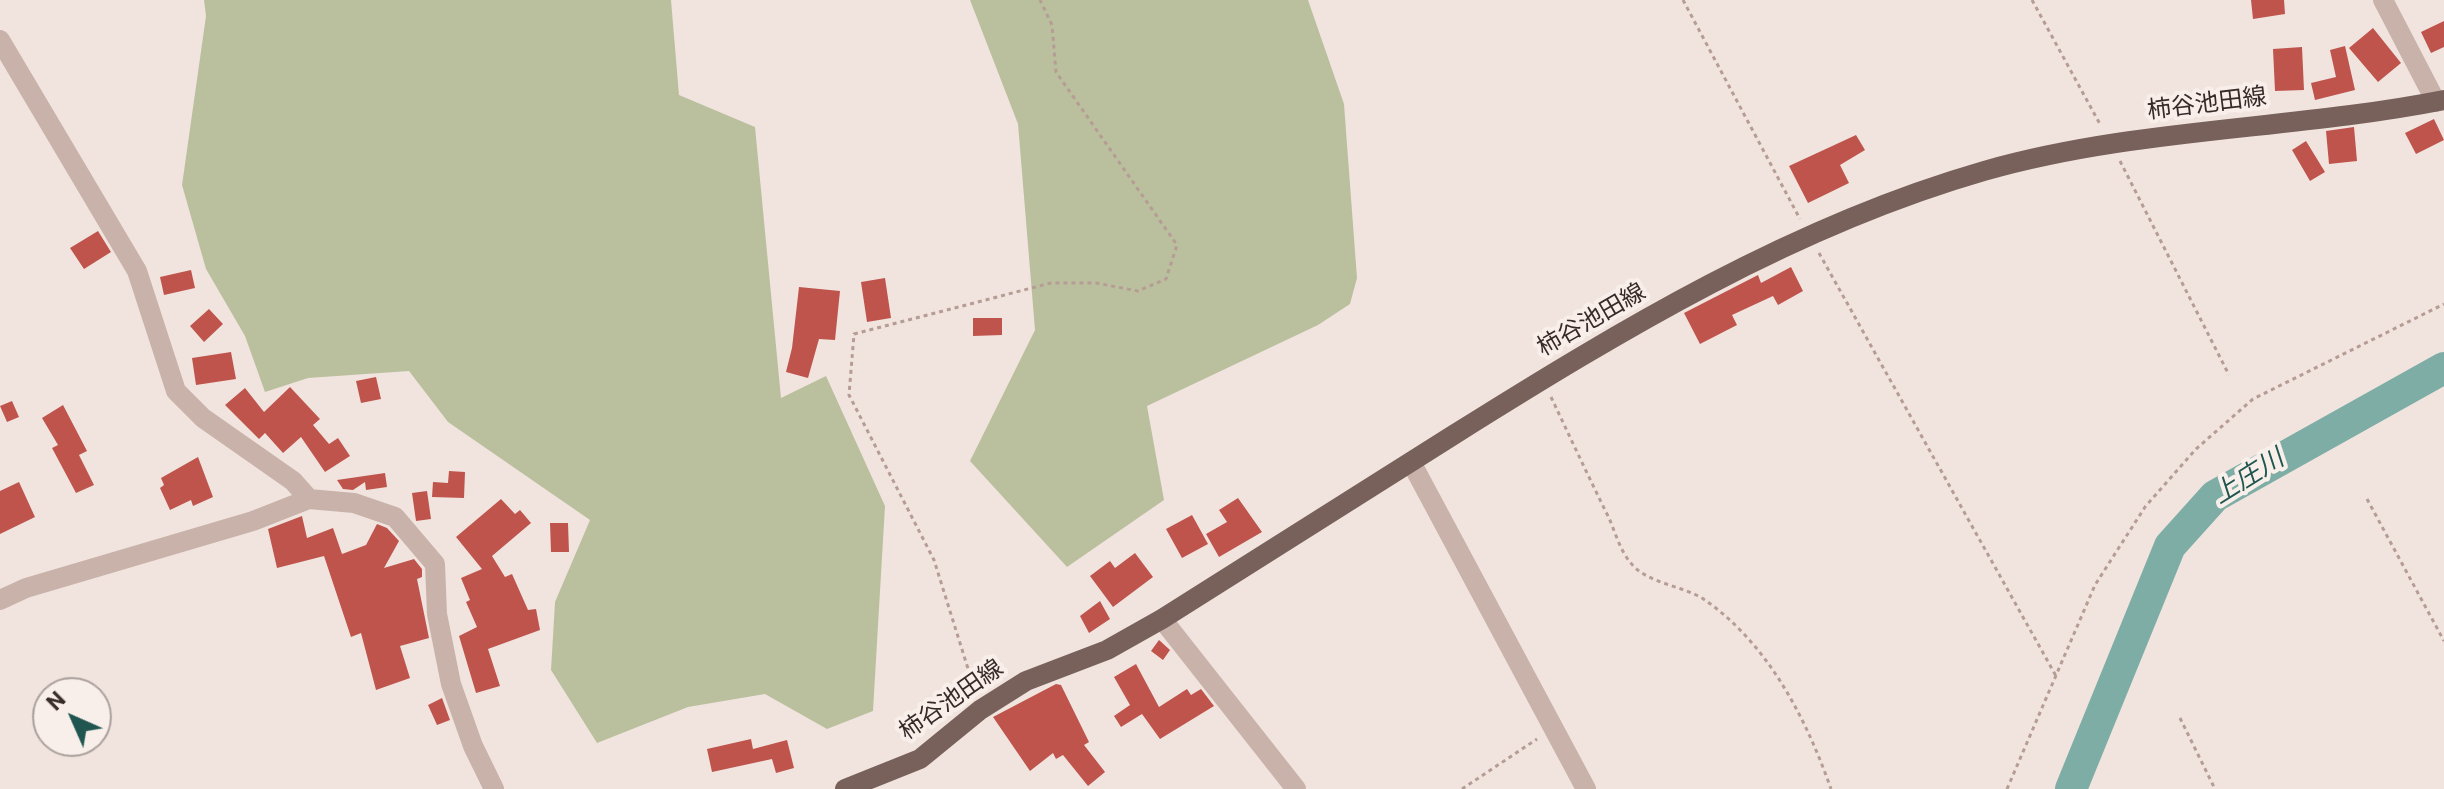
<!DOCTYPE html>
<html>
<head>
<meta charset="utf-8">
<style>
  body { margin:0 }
  #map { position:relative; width:2444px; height:789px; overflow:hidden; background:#f1e4de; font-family:Roboto,sans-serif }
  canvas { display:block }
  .north { position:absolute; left:32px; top:677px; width:80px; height:80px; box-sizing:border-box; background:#f9efea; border:2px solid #aba19d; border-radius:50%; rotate:315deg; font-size:22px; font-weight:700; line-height:32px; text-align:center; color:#372b29 }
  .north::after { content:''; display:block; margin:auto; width:28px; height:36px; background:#215650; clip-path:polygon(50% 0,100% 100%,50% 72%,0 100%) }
</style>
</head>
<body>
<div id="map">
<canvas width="2444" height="789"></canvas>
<div class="north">N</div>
</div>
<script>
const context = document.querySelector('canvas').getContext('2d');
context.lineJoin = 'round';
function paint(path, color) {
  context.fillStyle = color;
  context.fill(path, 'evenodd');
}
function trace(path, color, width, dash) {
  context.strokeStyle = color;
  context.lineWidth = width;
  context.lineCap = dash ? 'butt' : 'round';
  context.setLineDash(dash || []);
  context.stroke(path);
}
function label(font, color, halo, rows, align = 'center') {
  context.font = font + ' Roboto,"Noto Sans JP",sans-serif';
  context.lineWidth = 8;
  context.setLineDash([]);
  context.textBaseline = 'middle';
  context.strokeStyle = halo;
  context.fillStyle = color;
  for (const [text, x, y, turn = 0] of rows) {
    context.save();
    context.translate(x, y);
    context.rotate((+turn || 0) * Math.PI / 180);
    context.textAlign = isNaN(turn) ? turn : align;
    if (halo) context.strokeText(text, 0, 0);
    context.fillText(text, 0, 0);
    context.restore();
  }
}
paint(new Path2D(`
  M204,0H671L679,95L755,127L781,398L826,376L885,506L873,711L827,729L765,694L688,707L597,743L551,670L555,602L590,520L448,422L409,371L308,378L265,392L245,336L206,269L182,185L206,16Z
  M970,0H1308L1344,104L1357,278L1350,304L1318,325L1147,406L1164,500L1067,567L970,461L1035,330L1018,124Z`), '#bac09e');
trace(new Path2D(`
  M2071,789L2170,546L2215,496L2444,368`), '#7eada6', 32);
paint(new Path2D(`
  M2251,0H2284L2285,14L2253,19Z
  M2444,21V47L2431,53L2421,32Z
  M2373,28L2401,63L2378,82L2349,48Z
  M2345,46L2355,90L2315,100L2311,83L2336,77L2330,50Z
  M2302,47L2304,90L2275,91L2273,49Z
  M2434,119L2444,140L2416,154L2405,133Z
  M2354,127L2357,161L2329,164L2326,131Z
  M1856,135L1865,150L1840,165L1849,183L1808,203L1789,166Z
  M2306,141L2325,172L2310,181L2292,150Z
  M98,231L111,252L84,269L70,248Z
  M1791,267L1803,291L1778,305L1773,296L1732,315L1737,325L1700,344L1684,313L1758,275L1761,283Z
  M191,270L195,288L164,295L160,277Z
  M885,278L891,318L867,322L861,282Z
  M799,287L840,291L835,340L819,339L808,378L786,372L792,348Z
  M209,309L223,324L204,342L190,326Z
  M973,318H1002V335L973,336Z
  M231,352L236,379L196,385L192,358Z
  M376,377L381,399L361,403L356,381Z
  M290,387L320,419L313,425L329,444L338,438L350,456L325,472L301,437L283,453L265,433L259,439L225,405L245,388L264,412Z
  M12,401L19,417L7,422L0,406Z
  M63,405L87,451L79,455L94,485L76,493L52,448L58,445L42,418Z
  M198,457L213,497L193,506L191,500L170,510L160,488L164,485L161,478Z
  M449,471L465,472L464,498L432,497L433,482L448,483Z
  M385,473L387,487L366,490L365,482L353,490L343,489L337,480Z
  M19,482L35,517L0,534V491Z
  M427,491L431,519L416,521L412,493Z
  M1238,498L1262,532L1219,557L1206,534L1227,522L1219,510Z
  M501,499L515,514L520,510L531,523L492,556L505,577L512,574L528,610L536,609L540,630L488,649L500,686L476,693L459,636L477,627L466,602L470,600L461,578L482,569L456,537Z
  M1192,515L1208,544L1182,558L1166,529Z
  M302,516L307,538L333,528L342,554L366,545L377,524L387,528L399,541L384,568L414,559L422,569V577L417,579L429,638L400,646L410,678L376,690L361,633L351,637L324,556L277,568L268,529Z
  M550,523H568L569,552H551Z
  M1135,553L1153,577L1113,607L1090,576L1110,561L1115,568Z
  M1100,601L1110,619L1089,633L1080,616Z
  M1159,640L1170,650L1163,660L1151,651Z
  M1136,664L1159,707L1187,689L1191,695L1201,689L1214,706L1160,739L1142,714L1121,727L1114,716L1130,705L1114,677Z
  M1056,684L1061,685L1089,742L1084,745L1105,772L1088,786L1063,755L1056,759L1053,753L1030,771L993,717Z
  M442,698L450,720L437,725L428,705Z
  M751,739L753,749L787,740L794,768L776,773L772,759L712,772L707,749Z`), '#bf544d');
trace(new Path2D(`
  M1683,0L1800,219
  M2032,0L2101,126
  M2120,161L2229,375
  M1819,253L2056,676
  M1551,397C1570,437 1589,478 1609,518C1615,532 1620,550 1630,562C1646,584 1683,585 1705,600C1768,644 1806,718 1831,789
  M2367,499L2444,641
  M975,691L934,560L849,395L854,334L1051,283H1096L1138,291L1166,279L1177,245L1056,72L1052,25L1040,0
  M2180,718L2215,789
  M1462,789L1537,739
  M2007,789L2095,585L2145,507L2196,449L2253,399L2444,304`), '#b59c94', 3, [4, 4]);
trace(new Path2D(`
  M2383,0L2436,102
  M0,40L137,271L176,391L203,418L293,481L309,499
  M1411,462L1586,789
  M0,600L26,588L253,521L309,499L354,503L395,517L435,564L437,614L451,684L473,746L494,789
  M1162,619L1296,789`), '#c9b2aa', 20);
trace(new Path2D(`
  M845,789L920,759L980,710L1026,681L1107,650L1162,619C1259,557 1357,496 1455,434C1621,330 1793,226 1984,171C2134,128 2292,130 2444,100`), '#78605b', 20);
label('24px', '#372b29', '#f9efea', [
  ["柿谷池田線",2207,105,-7],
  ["柿谷池田線",1592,321,-30],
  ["柿谷池田線",952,701,-35]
]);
label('italic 26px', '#215650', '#f9efea', [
  ["上庄川",2249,478,-32]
]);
</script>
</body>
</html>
